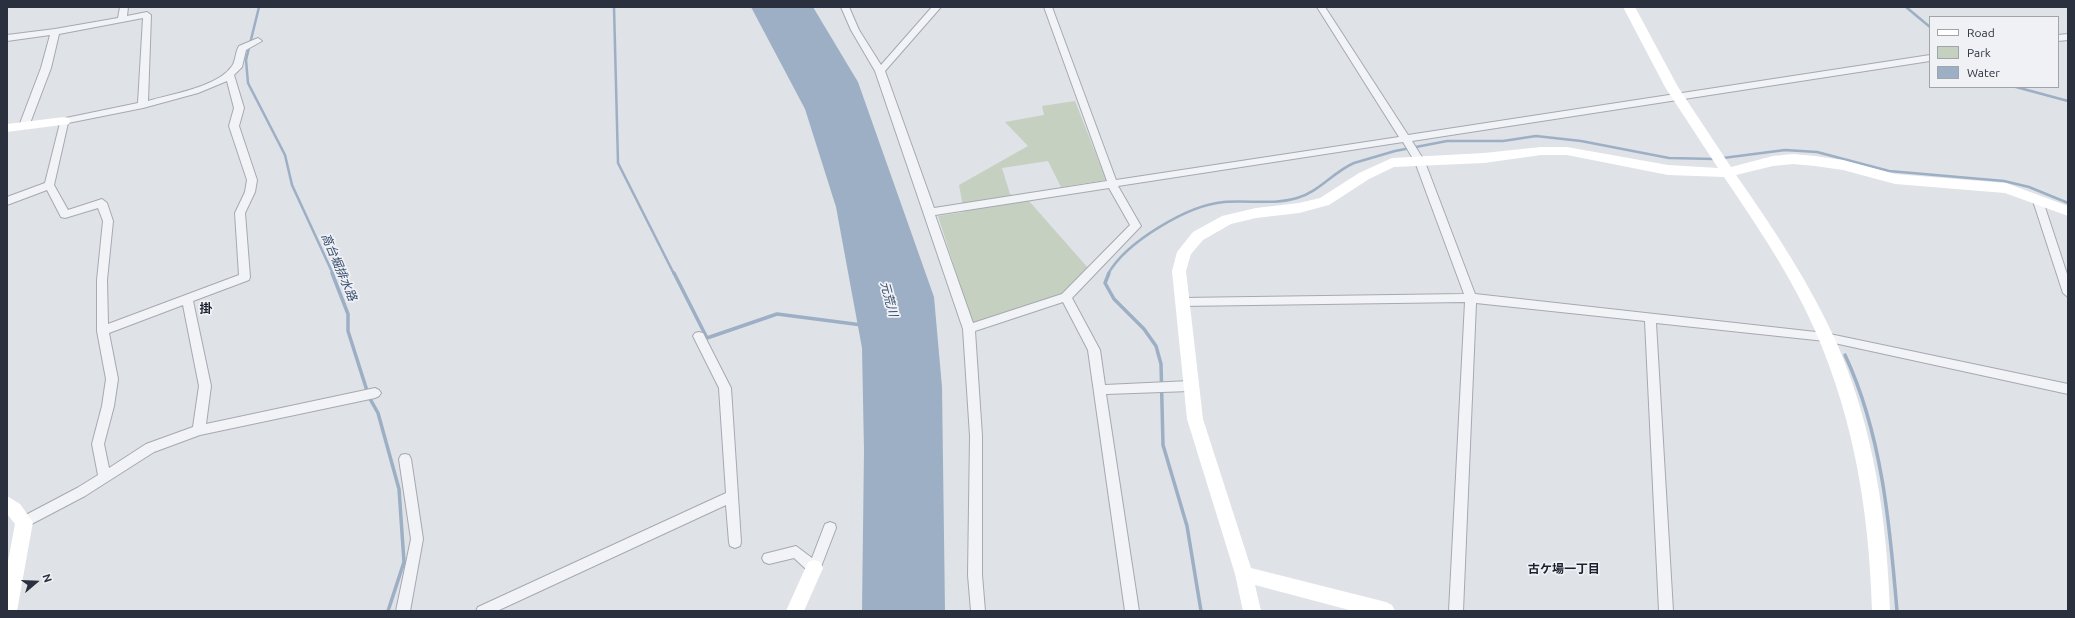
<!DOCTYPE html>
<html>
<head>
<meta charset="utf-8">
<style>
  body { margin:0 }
  #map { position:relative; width:2075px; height:618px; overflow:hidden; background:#dfe2e7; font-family:Ubuntu,sans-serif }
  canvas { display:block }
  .frame { position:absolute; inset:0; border:8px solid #2a303d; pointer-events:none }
  .legend { position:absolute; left:1929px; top:16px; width:130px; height:72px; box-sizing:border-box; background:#eff1f5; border:1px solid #a0a4ab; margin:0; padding:5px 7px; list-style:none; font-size:12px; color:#2a303d }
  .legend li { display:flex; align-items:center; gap:8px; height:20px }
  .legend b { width:20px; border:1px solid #a0a4ab }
  .north { position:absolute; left:16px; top:562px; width:40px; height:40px; -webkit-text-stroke:3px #eff1f5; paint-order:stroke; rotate:71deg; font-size:11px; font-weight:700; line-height:16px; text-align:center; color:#2a303d }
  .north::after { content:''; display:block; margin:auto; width:14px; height:18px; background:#2a303d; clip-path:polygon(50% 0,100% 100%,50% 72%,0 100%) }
</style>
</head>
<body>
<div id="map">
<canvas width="2075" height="618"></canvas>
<div class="frame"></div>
<ul class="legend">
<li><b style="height:5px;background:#fff"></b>Road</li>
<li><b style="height:11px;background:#c5d0c1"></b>Park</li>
<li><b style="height:11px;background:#9dafc4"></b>Water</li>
</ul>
<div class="north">N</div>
</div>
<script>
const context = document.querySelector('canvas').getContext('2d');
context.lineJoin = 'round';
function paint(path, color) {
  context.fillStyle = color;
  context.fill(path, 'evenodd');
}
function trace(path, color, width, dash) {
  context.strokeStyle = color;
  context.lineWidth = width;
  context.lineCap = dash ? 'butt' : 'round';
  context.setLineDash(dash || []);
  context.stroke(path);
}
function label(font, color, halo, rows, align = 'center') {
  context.font = font + ' Ubuntu,"Noto Sans JP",sans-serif';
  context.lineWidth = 3.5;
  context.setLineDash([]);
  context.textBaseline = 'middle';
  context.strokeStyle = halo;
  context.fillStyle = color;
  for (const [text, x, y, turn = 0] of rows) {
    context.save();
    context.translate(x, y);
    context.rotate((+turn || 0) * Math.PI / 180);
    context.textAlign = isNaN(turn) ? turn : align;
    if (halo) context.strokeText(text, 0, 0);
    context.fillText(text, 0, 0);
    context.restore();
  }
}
paint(new Path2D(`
  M1075,101L1106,180L1061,187L1048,161L1002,168L1010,194L1029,201L1088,268L1058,297L973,325L938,216L964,212L959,185L1028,146L1005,122L1044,115L1042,106Z`), '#c5d0c1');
paint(new Path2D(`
  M751,7H813L858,82L934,297L942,387L945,611H862L864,450L862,348L836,207L805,109Z`), '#9dafc4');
trace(new Path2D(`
  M259,7L246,60L248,83L285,155L292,185L333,274
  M614,7L618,163L674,274
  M1906,7L1930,27
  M2016,87L2068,101
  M1723,158L1785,150L1817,152L1889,171L2004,181L2029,187L2068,203
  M1108,274C1126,242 1188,205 1224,202C1249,200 1274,205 1297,198C1319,192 1333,172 1354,163L1395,151L1447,141H1503L1536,136L1581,141L1669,158L1715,159`), '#9dafc4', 2.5);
trace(new Path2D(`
  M332,273L348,314V331L369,397L378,413L399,489L404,562L388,611
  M674,273L707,338L777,314L862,325
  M1109,273L1105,283L1114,299L1144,329L1156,346L1161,364L1163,445L1187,526L1201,611
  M1845,355C1882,434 1890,526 1897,611`), '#9dafc4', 3.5);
const street = new Path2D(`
  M120,7H128L127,16L147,12L151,15L148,101C171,94 218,87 232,66C236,61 235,52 239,46L258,38L262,41L246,50L242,67L234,75L244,108L239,126L257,180L255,192L245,213L250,277L249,280L193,301L211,386L206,424L375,388L379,390L381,393L379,396L375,398L200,435L154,452L85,496L24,528L20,526L18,522L20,518L77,488L98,475L92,444L102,406L106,379L97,331V280L103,221L98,208L65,218L61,217L47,190L7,205V197L45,183L61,119L138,103L143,18L59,34L51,68L29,126L24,129L19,126L41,68L50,35L7,41V35L55,29L118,18ZM227,81L234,108L229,126L247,180L245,192L235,213L239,275L108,324L107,280L113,221L107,203L102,199L68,210L54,185L68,123L143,108L198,93ZM183,305L199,386L193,427L146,444L109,468L104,444L114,406L118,379L109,333Z
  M841,7H849L859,30L881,65L932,7H941L885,71L934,208L1107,181L1044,7H1052L1116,180L1399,137L1317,7H1325L1408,135L1930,55V61L1412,141L1425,162L1475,294L1825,333L2068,384V394L1825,341L1656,323L1673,611H1659L1645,321L1476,303L1463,611H1449L1465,302L1182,306L1177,302L1182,298L1464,294L1415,162L1403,142L1118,186L1141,226L1072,298L1100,350L1105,385L1190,381L1194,383L1196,386L1194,389L1190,391L1106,394L1139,611H1125L1088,350L1063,302L975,331L982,436V575L985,611H971L968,575L970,436L963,329L875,71L851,30ZM1109,188L1130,225L1062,294L973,323L935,215Z
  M2068,34V40L2058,41V35Z
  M2038,197L2043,201L2068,277V297L2063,293L2033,201Z
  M699,332L703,333L731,388L741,542L740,546L735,548L730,546L729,542L726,505L497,611H476L478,607L726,493L719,388L693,336L695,333Z
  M405,454L409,455L411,459L423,539L410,611H396L411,539L399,459L401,455Z
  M830,522L835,524L836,528L819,572L814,574L809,572L794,558L769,564L764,562L762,558L764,554L796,546L812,558L825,524Z`);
trace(street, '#a5a9b1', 2);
paint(street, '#f2f3f6');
paint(new Path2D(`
  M1623,7H1635L1678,87L1731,167L1773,156L1793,154L1815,156L1843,160L1895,174L2006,183L2068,206V216L2005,193L1895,184L1843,170L1815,166L1793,164L1773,166L1736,175C1774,229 1811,285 1838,346C1874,430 1887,520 1890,611H1872C1869,506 1852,406 1806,311C1783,264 1753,220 1724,177L1668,175L1567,155H1541L1484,163L1394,167L1369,179L1329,205L1299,213L1256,218L1231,224L1203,240L1191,254L1186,271L1203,419L1251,568L1386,602L1392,605L1395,611H1353L1255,585L1261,611H1243L1235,574L1187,419L1172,271L1177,252L1193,232L1222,216L1256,208L1299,203L1320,198L1359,173L1392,158L1484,153L1541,147H1567L1668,165L1718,168L1665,87Z
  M64,117L69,118L70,121L69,124L7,132V124Z
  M7,496L20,504L33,522L17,611H7V567L15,524L7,514Z
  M814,560L820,562L823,568L804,611H786L808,562Z`), '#fff');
label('italic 12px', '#374d6d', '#eff1f5', [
  ["高台堀排水路",339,267,67],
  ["元荒川",889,299,75]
]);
label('bold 12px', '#1c212e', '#eff1f5', [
  ["古ケ場一丁目",1564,569]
]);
label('bold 13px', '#1c212e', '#eff1f5', [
  ["掛",206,309]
]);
</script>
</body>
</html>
